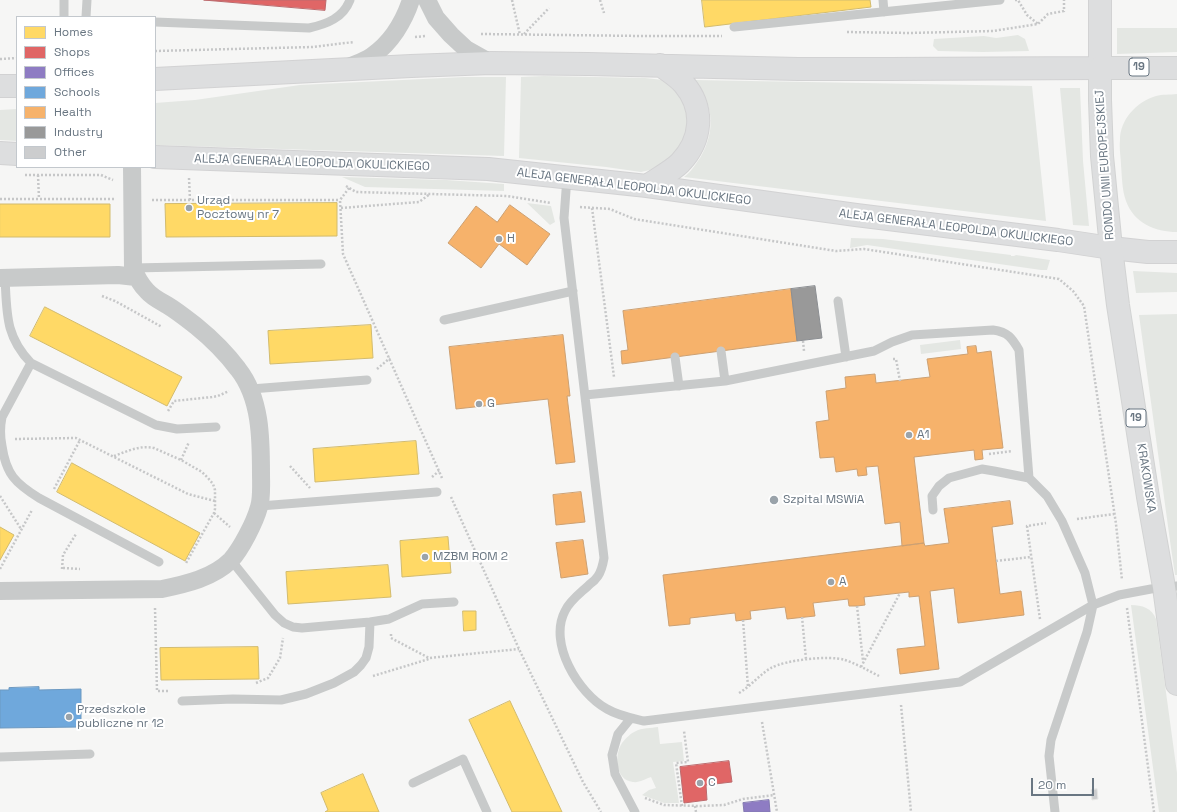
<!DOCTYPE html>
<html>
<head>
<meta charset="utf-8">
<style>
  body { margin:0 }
  #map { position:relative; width:1177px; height:812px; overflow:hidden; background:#f6f6f5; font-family:"Space Grotesk",sans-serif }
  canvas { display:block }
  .legend { position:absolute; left:16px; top:16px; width:140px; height:152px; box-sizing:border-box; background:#fff; border:1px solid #c3c8cd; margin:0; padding:5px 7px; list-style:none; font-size:12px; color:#697682 }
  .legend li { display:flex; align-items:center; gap:8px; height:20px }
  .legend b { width:20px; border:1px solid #c3c8cd }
  .scale { position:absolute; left:1031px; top:778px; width:63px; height:18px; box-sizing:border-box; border:2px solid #697682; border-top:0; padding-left:5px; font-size:12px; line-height:14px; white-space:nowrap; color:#697682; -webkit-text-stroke:3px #fff; paint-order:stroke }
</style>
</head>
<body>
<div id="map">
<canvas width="1177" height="812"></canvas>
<ul class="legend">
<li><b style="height:11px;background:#ffd966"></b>Homes</li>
<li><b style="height:11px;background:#e06666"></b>Shops</li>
<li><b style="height:11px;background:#8e7cc3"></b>Offices</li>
<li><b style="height:11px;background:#6fa8dc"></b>Schools</li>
<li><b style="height:11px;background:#f6b26b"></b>Health</li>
<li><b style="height:11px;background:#999"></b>Industry</li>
<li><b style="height:11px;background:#cccdce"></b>Other</li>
</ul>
<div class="scale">20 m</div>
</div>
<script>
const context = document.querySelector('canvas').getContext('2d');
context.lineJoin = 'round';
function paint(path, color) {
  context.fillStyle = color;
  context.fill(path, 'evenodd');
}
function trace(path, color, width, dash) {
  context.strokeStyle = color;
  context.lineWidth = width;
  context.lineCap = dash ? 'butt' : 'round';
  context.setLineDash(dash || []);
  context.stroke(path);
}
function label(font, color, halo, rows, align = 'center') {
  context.font = font + ' "Space Grotesk",sans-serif';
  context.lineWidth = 4;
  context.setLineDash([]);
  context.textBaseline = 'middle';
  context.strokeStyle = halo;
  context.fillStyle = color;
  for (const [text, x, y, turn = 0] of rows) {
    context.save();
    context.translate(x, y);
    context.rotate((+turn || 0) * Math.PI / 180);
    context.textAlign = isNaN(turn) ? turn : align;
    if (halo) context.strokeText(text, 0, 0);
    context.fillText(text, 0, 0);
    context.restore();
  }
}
paint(new Path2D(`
  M1117,28H1177V52L1117,54Z
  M1018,35L1025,39L1029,51L983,52L938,51L933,46L934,39L984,36L996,38Z
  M544,76L645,78L663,80L676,92L682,101L687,114L689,125L686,135L679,148L671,158L654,169L641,172L606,167L519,158L521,77Z
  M464,77H506L504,156L155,145V103L195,100L300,85Z
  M694,80L1032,86L1046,221L684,177C691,172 695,165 700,158C716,131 714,104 694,80Z
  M1060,88H1080L1083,161L1089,226L1073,225Z
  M1177,94V232C1155,232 1134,223 1126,201C1122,190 1122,177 1121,165C1121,157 1119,149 1120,140C1120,120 1136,102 1156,96C1162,94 1170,95 1177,94Z
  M17,109V141L0,140V110Z
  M342,177L446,180L504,184V191L365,187Z
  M527,203L551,206L555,222L550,225Z
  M851,238L883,239L1011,255V256H1014L1016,255L1050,260L1047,270H1041L867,245L850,248Z
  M1133,271L1177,273V292L1136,293Z
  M1177,314V575H1175L1171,548L1139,315Z
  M960,340L961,349L921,354L920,345Z
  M1131,605C1142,605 1152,608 1156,619L1177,773V812H1159Z
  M658,727L660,744L682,742L684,761L673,762L679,803H664L642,795L649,790L656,788L651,777C645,779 639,783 633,782C615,780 614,755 622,743C626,738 631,733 636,731C641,728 652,728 658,727Z`), '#e4e7e3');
const homes = new Path2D(`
  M702,0H870L871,7L705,27Z
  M337,203V236L166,237L165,204Z
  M0,204H110V237H0Z
  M45,307L182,377L167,406L30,336Z
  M371,325L373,358L270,364L268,331Z
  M416,441L419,474L315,482L313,449Z
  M72,463L200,533L185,561L57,492Z
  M0,527L14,535L0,560Z
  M448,537L451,573L402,577L400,541Z
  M388,565L391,597L288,604L286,572Z
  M463,611H476V630L464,631Z
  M258,647L259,679L161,680L160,648Z
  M510,701L562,812H512L469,720Z
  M363,774L379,812H325L328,810L321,793Z`);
paint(homes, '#ffd966');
trace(homes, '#d2bb6e', 1);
const shops = new Path2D(`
  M204,0H326L325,10Z
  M729,761L732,782L706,785L707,800L684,803L680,767Z`);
paint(shops, '#e06666');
trace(shops, '#bc6b6e', 1);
const offices = new Path2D(`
  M769,800L770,812H744L743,803Z`);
paint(offices, '#8e7cc3');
trace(offices, '#837ab0', 1);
const schools = new Path2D(`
  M39,687V690L81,689V727L0,728V690H9V688Z`);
paint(schools, '#6fa8dc');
trace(schools, '#6d99c1', 1);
const health = new Path2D(`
  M510,205L550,234L527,265L499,244L481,268L448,243L476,206L497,222Z
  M791,289L797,341L622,364L621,351L628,350L623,311Z
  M563,335L570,396H567L575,462L556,464L548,399L456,409L449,347Z
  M976,346L977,353L991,351L1003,448L982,450L983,459L975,460L974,450L914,457L924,543L902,546L900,522L885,524L878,466L866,467L867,475L858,476L857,469L836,472L834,457L820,458L816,422L829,420L826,391L846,388L845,377L875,374L876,383L930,377L927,359L968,354L967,347Z
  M581,492L585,522L556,525L553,495Z
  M1010,501L1013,524L992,527L1000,594L1021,591L1024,615L958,623L954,588L930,591L939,669L900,674L897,649L925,646L919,596L909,597V592L864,597L865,605L857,606H849L848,599L813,603L815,616L787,619L785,607L750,611L751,619L736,621L735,613L690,618V624L669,626L663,575L924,543L925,546L949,543L944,509Z
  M583,540L588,574L561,578L556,543Z`);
paint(health, '#f6b26b');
trace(health, '#cca072', 1);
const industry = new Path2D(`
  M815,286L822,338L797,341L791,289Z`);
paint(industry, '#999');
trace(industry, '#8b8e92', 1);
const building = new Path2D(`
  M1097,789L1098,799L1092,800L1091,790Z`);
paint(building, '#cccdce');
trace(building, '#e6e6e4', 1);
const secondary = new Path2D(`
  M155,79L411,66L491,63L588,64L798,69H889L1100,68V0
  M0,86H17
  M0,153L17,154
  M155,157L488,169L647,186L856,215L1058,240L1111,248L1148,252H1177
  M647,186C657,179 672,171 680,163C702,140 705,109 684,84C677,76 669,71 660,65`);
const primary = new Path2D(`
  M1177,68H1100V100L1102,156L1111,248L1118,305L1148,497L1164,587L1177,684`);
trace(secondary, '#d2d2d3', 24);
trace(primary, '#d2d3d3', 24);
trace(new Path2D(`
  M512,0L520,35
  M600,0L604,13
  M1015,0H1018L1027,15L1038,24
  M847,32L909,33L993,31L1038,24L1048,14L1064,11V0
  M481,34L643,36H722
  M524,34L549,8
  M415,37L426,36
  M155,51L312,47L354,42
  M0,59L17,58
  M25,175H101L113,180
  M38,175L39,199
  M189,178L190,200
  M346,186L356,192L507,196L551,203
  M349,188L340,200L343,254L442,478
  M0,199H114
  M152,200H340
  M580,207L610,209L634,219L836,251L864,249L1059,279L1073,291L1084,306L1116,524L1122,580
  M341,208L419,202L430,194
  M592,208L614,377
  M102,296L115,301L162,327
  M803,341L804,351
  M893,359H896L900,381
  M377,369L390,358
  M168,411L174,401L212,397L218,396L229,391
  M15,439L76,438L188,494L215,501
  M989,454L1012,451
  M114,456C128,451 140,445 154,448L181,460L202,472L208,478L213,484L215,490V509L214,513L186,563
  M181,460L189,442
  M290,466L310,488
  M432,477L439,471
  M54,489L80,440
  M0,496L21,529
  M451,497L519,649L583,782L601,812
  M214,513L230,527
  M1077,519L1114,514
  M996,561L1031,557
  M63,568L80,569
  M0,569L32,510
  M62,569L63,555L76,534
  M857,606L863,661
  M155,608L157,691H170
  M1127,608L1154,812
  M802,617L806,659
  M1040,619L1027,526L1046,523
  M743,620L748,687
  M391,634V638L429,658L519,649
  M861,667L900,593
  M373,676L429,659
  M256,683L268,678L280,658L283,638
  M739,693C751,686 759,675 771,668C785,660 829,655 845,660C857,664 867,670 879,676
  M901,705L911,812
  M762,722L777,812
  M645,798L664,805L700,806L724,805L743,799L774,795
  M682,806L676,763L688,762L684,731
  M695,806L696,812`), '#c6c7c8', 2.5, [2, 2]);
trace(new Path2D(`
  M883,0L884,12
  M64,17V0
  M86,17L87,0
  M155,22L309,28C327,24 343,18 350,0
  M734,27L1000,0
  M567,177L564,218L604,558C603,564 602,570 598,576C596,579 593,582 590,584C582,592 570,600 565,611C548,643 578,693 607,709C619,716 631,718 644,721L960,682L1093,605L1119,595L1151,589L1177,586
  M133,268L321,264
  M5,278C7,313 5,336 31,363L156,425L177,429L216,427
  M838,301L846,357
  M444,320L573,291
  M721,351L725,381
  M675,357L679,386
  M31,363L2,417C0,427 0,436 2,446C6,474 15,483 39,498L159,562
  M251,389L367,380
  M585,395L725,381L874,351L892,342L912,335L993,330C1008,332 1012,338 1019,350L1029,478
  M260,506L437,492
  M933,510L932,496L939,486L949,478L982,469L994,471L1029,478L1047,496L1062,521L1085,573L1093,605L1087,632L1051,740L1049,756L1055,812
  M231,560L275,615L284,623L293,627L302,628L370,622L389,619L422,604L454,602
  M182,701L233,699L281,700L306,694L334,683L354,672L361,665L366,658L369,647L370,622
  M631,718L618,734L612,755L615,774L635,812
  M0,757L90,754
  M413,783L463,759L487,812`), '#c8caca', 9);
trace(new Path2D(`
  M427,0L436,18L451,35L466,49L491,63
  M349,67C356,64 365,61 372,56C391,43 404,21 411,0
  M0,278L118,275L136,277
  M0,591L162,589C186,584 213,578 231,560C241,549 255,522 259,507C262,498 261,483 261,474C261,439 261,398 238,369C226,353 212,339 196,326C187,319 177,311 167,305C160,301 152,297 147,291C141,285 136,276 133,268L132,167`), '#c8caca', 18);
trace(secondary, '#dddedf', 22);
trace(primary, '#dddedf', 22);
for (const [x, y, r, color] of [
  [189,208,4,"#9aa3aa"],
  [499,239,4,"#9aa3aa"],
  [479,404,4,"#9aa3aa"],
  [909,435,4,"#9aa3aa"],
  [774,500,5,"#9aa3aa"],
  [425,557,4,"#9aa3aa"],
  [831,582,4,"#9aa3aa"],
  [69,717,4,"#9aa3aa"],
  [700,783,4,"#9aa3aa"]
]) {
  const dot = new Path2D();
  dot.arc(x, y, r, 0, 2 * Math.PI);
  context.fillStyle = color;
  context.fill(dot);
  trace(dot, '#fff', 1.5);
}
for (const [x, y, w] of [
  [1139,67,20],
  [1136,418,20]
]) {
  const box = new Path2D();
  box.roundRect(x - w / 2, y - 9, w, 18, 3);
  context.fillStyle = '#fff';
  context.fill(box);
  trace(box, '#697682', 1);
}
label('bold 11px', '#697682', null, [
  ["19",1139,67],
  ["19",1136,418]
]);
label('12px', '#697682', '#fff', [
  ["ALEJA GENERAŁA LEOPOLDA OKULICKIEGO",312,163,2],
  ["RONDO UNII EUROPEJSKIEJ",1105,165,-94],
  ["ALEJA GENERAŁA LEOPOLDA OKULICKIEGO",634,187,7],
  ["ALEJA GENERAŁA LEOPOLDA OKULICKIEGO",956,228,7],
  ["KRAKOWSKA",1146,478,81]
]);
label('12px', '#697682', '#fff', [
  ["Urząd",197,201],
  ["Pocztowy nr 7",197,215],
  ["H",507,239],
  ["G",487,404],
  ["A1",917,435],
  ["Szpital MSWiA",783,500],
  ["MZBM ROM 2",433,557],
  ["A",839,582],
  ["Przedszkole",77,710],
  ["publiczne nr 12",77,724],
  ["C",708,783]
], 'left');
</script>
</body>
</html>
